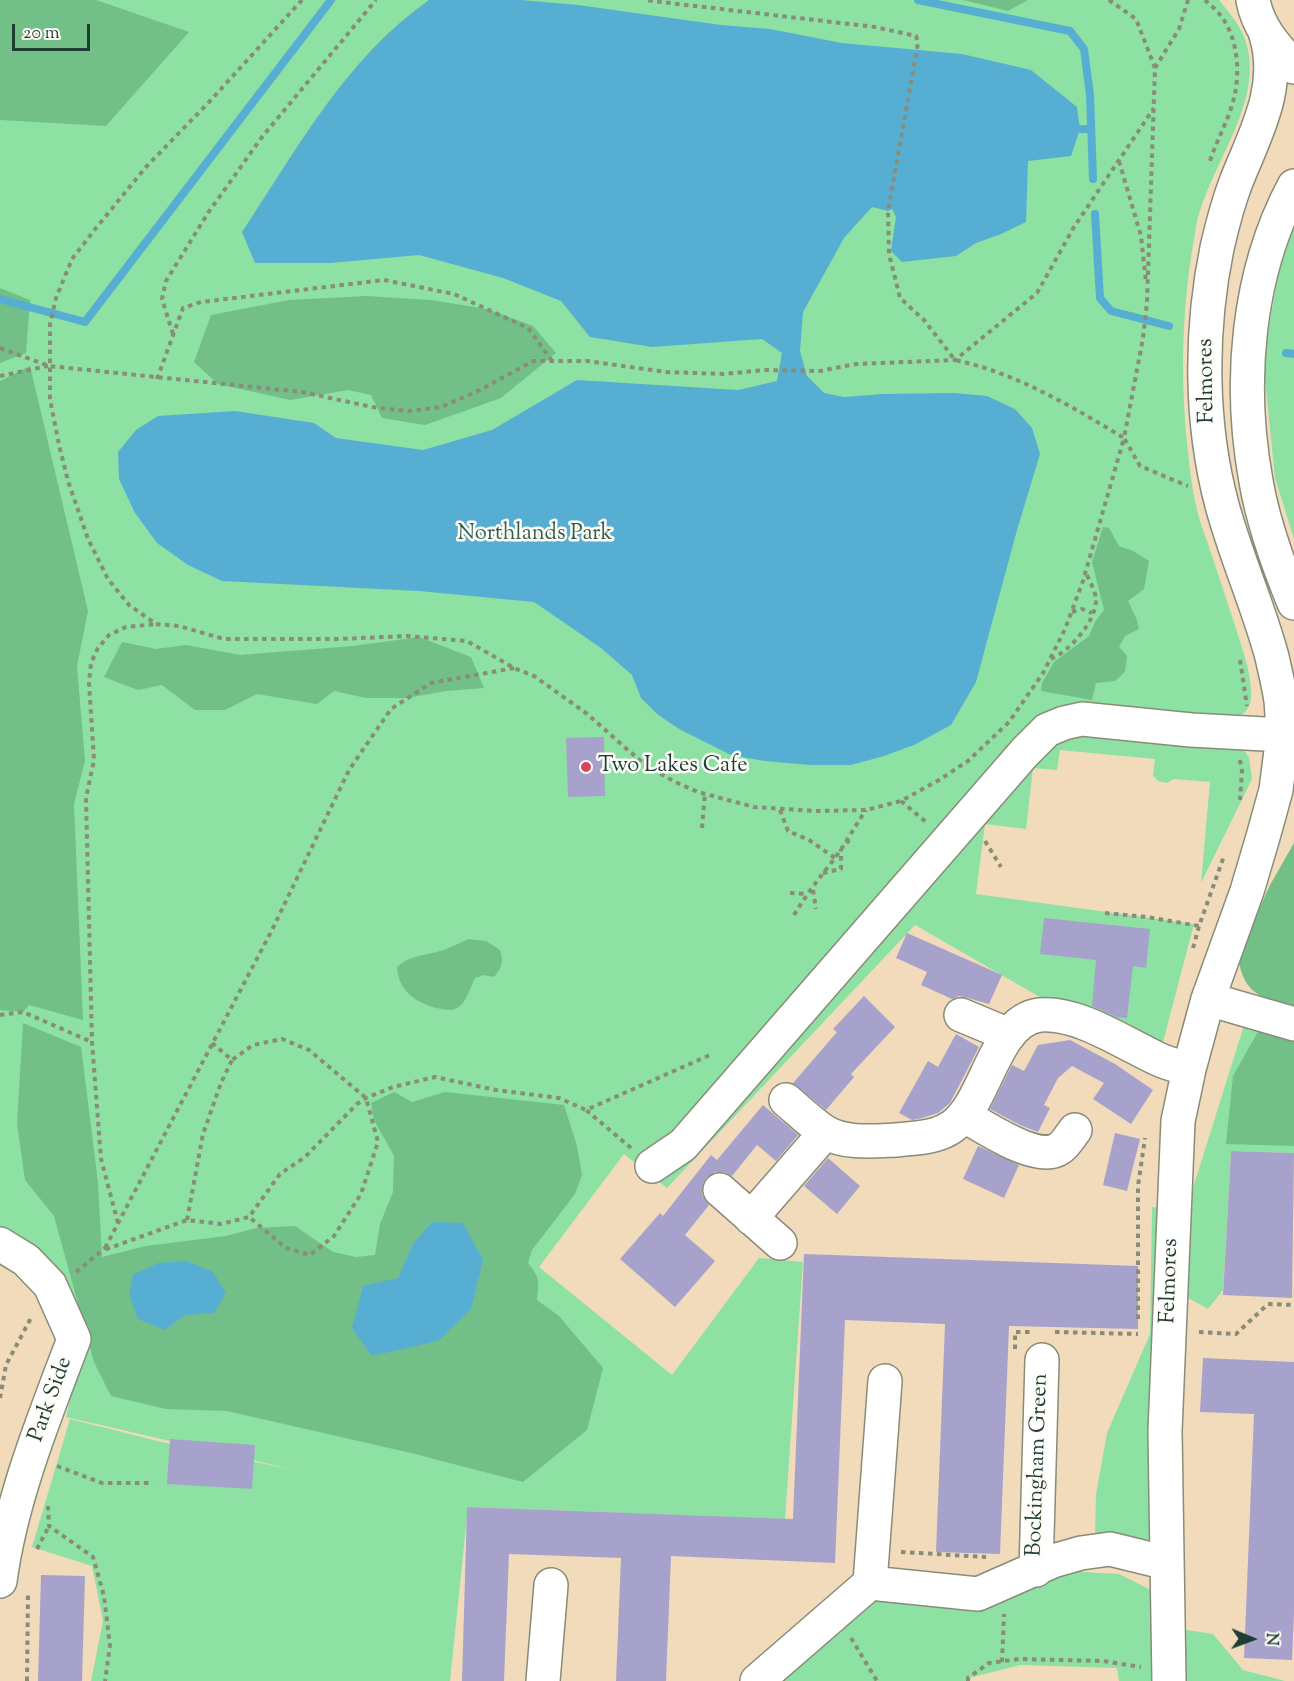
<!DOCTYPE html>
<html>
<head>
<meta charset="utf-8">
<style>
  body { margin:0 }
  #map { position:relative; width:1294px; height:1681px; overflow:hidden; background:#f1dbbb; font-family:"Sorts Mill Goudy",serif }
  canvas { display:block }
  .north { position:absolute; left:1222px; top:1609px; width:60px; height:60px; -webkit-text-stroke:4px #fdfcf7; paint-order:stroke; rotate:91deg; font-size:16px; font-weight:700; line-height:24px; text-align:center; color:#1f3d34 }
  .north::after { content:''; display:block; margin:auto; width:21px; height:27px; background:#1f3d34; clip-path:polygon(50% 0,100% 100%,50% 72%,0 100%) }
  .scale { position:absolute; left:12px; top:24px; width:78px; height:27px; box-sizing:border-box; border:3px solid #1f3d34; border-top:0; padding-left:8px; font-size:18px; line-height:21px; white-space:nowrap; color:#1f3d34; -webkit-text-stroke:4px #fdfcf7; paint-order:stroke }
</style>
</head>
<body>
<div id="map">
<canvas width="1294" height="1681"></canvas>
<div class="north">N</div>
<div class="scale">20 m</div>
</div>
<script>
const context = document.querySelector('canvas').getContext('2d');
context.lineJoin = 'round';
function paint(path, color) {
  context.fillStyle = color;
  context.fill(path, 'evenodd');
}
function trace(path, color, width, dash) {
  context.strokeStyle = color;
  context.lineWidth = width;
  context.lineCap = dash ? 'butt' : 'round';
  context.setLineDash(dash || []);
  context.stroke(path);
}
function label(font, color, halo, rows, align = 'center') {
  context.font = font + ' "Sorts Mill Goudy",serif';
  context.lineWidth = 5;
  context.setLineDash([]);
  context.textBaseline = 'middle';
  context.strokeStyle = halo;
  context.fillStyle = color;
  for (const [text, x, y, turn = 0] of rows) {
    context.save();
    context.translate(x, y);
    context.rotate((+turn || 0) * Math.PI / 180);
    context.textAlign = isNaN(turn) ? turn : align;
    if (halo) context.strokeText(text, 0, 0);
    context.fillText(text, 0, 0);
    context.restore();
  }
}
paint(new Path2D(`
  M0,0H1219C1230,14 1243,28 1247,46C1263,106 1207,169 1196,227C1183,296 1180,363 1186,434C1189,459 1191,486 1197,510C1200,524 1207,539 1211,553C1220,580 1229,607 1238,635C1244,654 1252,676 1251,697C1250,709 1244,715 1233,719L1243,749L1249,757L1252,779L1201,883L1210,782L1174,779L1167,783L1158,781L1153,776L1155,759L1060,750L1057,770L1033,768L1026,829L985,824L976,894L1194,924L1163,1042L1078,1019L915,925L667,1188L624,1154L539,1267L672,1375L759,1258L803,1262L785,1519L468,1507L450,1681H91L103,1621L92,1566L32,1547L70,1419L198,1451L291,1469L66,1417L84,1339L0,1234Z
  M1294,227V539L1275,478L1263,359L1282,254Z
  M1245,1022L1294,1035V1153L1231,1151L1223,1290L1208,1309L1181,1294L1188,1204Z
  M1152,1207L1167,1209L1153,1551L1110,1549L1095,1533L1096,1494L1107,1433L1150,1334Z
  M1046,1570L1119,1574L1163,1596V1681H1119L1117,1668L1020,1665L969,1678L968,1681H757L870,1583L985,1596Z
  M1181,1629L1213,1634L1243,1670L1285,1681H1181Z`), '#8de1a2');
paint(new Path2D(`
  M0,0H96L189,32L106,126L0,120Z
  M963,0H1028L1008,11Z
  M0,288L30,300L26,353L0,363Z
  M366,296L431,300L487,309L533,326L556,353L501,398L425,425L382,418L371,395L348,390L290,400L218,384L194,362L211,315L289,300Z
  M30,366L88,611L77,666L85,761L74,804L83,1020L29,1005L23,1012L0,1010V381Z
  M1103,527L1109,528L1119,546L1133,551L1149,561L1144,589L1128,601L1137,620L1139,629L1125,636L1119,647L1127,656L1125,672L1115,681L1096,683L1092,700L1041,691L1042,683L1054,662L1089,636L1095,622L1104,610L1092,562Z
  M419,637L471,657L484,688L446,691L407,698H366L334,691L317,704L257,694L225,710H195L162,685L138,690L104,677L122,642L156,649L186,645L240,655L353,646Z
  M1294,843V1009C1262,997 1243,995 1238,956L1270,885Z
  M468,939L486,941L500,950C504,962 502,967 494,977L484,975L475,978C470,988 466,1005 455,1009C450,1011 442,1009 436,1008C415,1002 398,990 397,967C409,956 421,956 437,952C448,949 458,944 468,939Z
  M23,1023L81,1047L98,1182L102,1257L146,1246L226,1236L256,1228L295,1226L333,1252L356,1257L375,1255L380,1224L393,1192L394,1156L374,1120L371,1103L394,1092L412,1102L445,1092L564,1105L577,1146L582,1175L575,1194L532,1250L528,1263C540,1278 539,1281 537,1300L559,1316L603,1368L587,1430L523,1482L411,1453L227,1411L166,1409L111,1396L94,1362L54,1216L25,1180L17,1124Z
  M1260,1028L1294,1040V1146L1226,1144L1233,1076Z`), '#72bf88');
paint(new Path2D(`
  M429,0H521L578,5L721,25L770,29L842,43L962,54L1031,70L1077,107L1080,129L1071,156L1028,161L1026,222L1001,234L976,243L956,256L902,262L891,251L896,217L892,209L888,211L872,207L844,238L803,312L800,351L807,376L824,393L844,397L883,394L954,393L987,396L1015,409L1032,428L1040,454L1017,530L976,682L951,725L914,745L884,756L851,765H810L765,761L731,755L679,729L657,714L641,698L632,675L601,648L534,602L419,591L222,581L188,565L157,543L135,513L119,479L118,452L136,430L158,416L235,411L314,423L336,438L423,450L492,430L577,380L738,390L777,381L782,353L762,339L652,347L590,337L561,301L503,278L419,255L331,263H255L242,232C298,148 345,59 429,0Z
  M432,1222L463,1223L483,1260L471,1309L438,1341L372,1356L352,1328L363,1286L398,1278L413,1244Z
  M187,1261L213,1272L226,1293L214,1313L186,1315L164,1330L138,1319L129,1295L133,1275L158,1263Z`), '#56afd3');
trace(new Path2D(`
  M918,0L1070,31L1084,49L1090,95L1093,179
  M1080,129H1091
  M1095,214L1100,298L1111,311L1169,326
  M0,299L85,322L331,0
  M1286,353L1294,354`), '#56afd3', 8);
paint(new Path2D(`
  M604,737L605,796L568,797L566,738Z
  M1044,918L1150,929L1146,968L1133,966L1127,1018L1117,1017L1092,1006L1096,960L1040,954Z
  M907,933L1002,975L989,1004L968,998L959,996L952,999L921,985L927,972L896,958Z
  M864,996L895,1027L851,1074L854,1077L826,1110L793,1083L837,1032L833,1029Z
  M956,1034L979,1047L950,1103L938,1113L922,1118L912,1120L899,1113L928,1061L938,1067Z
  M1070,1040L1115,1064L1153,1090L1131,1124L1093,1099L1104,1083L1072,1066L1058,1078L1044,1105L1050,1108L1038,1132L1020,1125L990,1109L1012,1065L1024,1071L1038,1045Z
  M763,1105L798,1135L776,1161L757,1145L732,1176L724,1172H715L706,1178L702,1187V1195L709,1205L685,1235L715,1261L675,1307L620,1259L660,1213L663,1216L711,1155L717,1160Z
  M1115,1133L1140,1139L1127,1191L1103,1185Z
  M978,1146L1019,1165L1004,1198L963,1179Z
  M1231,1151L1294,1153L1292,1298L1223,1295Z
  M828,1158L860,1186L837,1214L804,1186Z
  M804,1254L1138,1266V1329L1009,1326L1000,1554L936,1552L945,1324L845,1320L835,1563L671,1556L666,1681H616L621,1558L509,1554L504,1681H462L467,1507L793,1519Z
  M1203,1358L1294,1362V1613L1292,1660L1244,1658L1254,1414L1200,1412Z
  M170,1439L255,1445L252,1489L167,1484Z
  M41,1575L85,1576L82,1681H38Z`), '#a7a2cb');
const minor = new Path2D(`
  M1266,35C1282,88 1255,134 1236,182C1228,203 1222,226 1217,248C1200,331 1200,423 1222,505C1236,557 1258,605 1272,657C1275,671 1279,686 1281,701C1283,720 1281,738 1291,754
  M1294,186C1247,274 1238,383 1256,481C1263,523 1278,564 1294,603
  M1208,999L1294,1024
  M961,1015L1009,1035
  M786,1100C798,1110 811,1123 825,1132C845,1144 873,1141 896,1140C915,1138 937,1138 953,1126C987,1102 994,1020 1040,1015C1079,1012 1123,1043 1158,1059C1168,1064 1179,1066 1189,1069
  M965,1116C986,1128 1039,1164 1060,1148C1066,1144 1071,1135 1075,1130
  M652,1166L683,1145L1025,752L1047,730L1064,723L1082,719L1191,730L1283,735
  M720,1190L780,1243
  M751,1218L825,1133
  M0,1244L26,1260L50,1285L74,1339C45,1416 11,1498 0,1581
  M1036,1570L1042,1360
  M870,1583L885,1381
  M543,1681L551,1585
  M757,1681L870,1583L978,1594L1053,1561L1081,1553L1110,1549L1167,1563
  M1169,1681L1165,1431L1178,1121L1189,1069L1208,999L1247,891L1263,837L1276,790L1283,735`);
const major = new Path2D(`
  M1253,0C1258,28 1276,47 1294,67`);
trace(minor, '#888c78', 36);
trace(major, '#888c78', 36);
trace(new Path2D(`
  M302,0L211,100L146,167L96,228L72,259L56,298L50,324V399L59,445L68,481L88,539L108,579L129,605L156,624L179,626L224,639H339L407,636L467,641L514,668L534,676L586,713L645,765L675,782L698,792L754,807L815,811L866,810L901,801L939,780L968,761L1009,722L1043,673L1065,629L1083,581L1124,438C1071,406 1016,373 955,360L924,320L900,298L889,254L888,211L918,43L916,36L875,27L644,0
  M1109,0L1136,19L1155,68L1147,303L1143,338L1124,438L1140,466L1188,486
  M1205,0C1210,5 1217,10 1221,16C1239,39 1241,78 1232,105C1226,125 1216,142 1210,161
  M1155,68L1179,29L1188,0
  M1119,161L1141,236L1146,282
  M173,334L162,299L166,281L208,213L262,137L376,0
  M0,348L49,366L302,392L377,408L409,411L441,407L480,390L533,361H587L666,372L724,374L764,370L820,371L856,364L955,360L1037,293L1074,227L1154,108
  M0,376L48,366
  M157,379L183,308L201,302L384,280L454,294L528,328L552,361
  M1072,612L1082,609L1092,613
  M1051,659C1070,651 1096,621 1096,600C1096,592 1089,580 1086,573
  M1240,660L1247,706
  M514,668L431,683L391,709L349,770L272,930L104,1250L187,1220L221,1224L249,1217L280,1174L305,1157L357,1104L366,1098L393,1087L435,1077L496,1090L559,1098L586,1110
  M1240,760L1242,771L1240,800
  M901,801L926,822
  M780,810L788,831L809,840L835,858
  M702,828L705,793
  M846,840L852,845
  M985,841L1001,867
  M823,873L841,869V849
  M813,890L816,909
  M790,893L807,894
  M1105,913L1147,917L1199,926L1224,856
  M794,915C806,895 820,877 835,858C846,843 855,826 866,810
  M1193,948L1199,926
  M0,1015L23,1012L92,1042
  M212,1043L232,1060L253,1045L282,1039L309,1050L366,1098L378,1142L361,1194L334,1236L310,1255L286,1248L249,1217
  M631,1148L586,1110L710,1055
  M187,1220L203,1134L221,1083L232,1060
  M118,1223L101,1159L92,1042L86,798L94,760L89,683L91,663L98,648L109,635L126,627L156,624
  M76,1272L105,1248
  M1138,1319V1186L1145,1138
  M1055,1332L1138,1334
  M1199,1332L1236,1334L1268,1304L1294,1305
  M1015,1349V1332H1033
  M0,1398L6,1365L32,1316
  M57,1466L102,1483H153
  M48,1506L49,1526L93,1557L104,1596L110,1646L105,1681
  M37,1549L49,1526
  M901,1552L986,1557
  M851,1638L877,1681
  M1002,1662L1004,1614
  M27,1681L28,1591
  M968,1681V1678L989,1663L1019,1659L1103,1661L1141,1667`), '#888c78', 4, [4.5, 4.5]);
trace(minor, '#fff', 33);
trace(major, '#fff', 33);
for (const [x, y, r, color] of [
  [586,767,6,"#d1495b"]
]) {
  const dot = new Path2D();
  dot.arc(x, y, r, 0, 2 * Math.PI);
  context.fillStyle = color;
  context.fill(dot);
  trace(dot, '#fdfcf7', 2);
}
label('22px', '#1f3d34', '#fdfcf7', [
  ["Felmores",1208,381,-91],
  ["Felmores",1171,1281,-88],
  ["Park Side",52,1400,-70],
  ["Bockingham Green",1039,1465,-88]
]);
label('22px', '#355e4a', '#fdfcf7', [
  ["Northlands Park",535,535]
]);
label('22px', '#1f3d34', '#fdfcf7', [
  ["Two Lakes Cafe",598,767]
], 'left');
</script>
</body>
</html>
